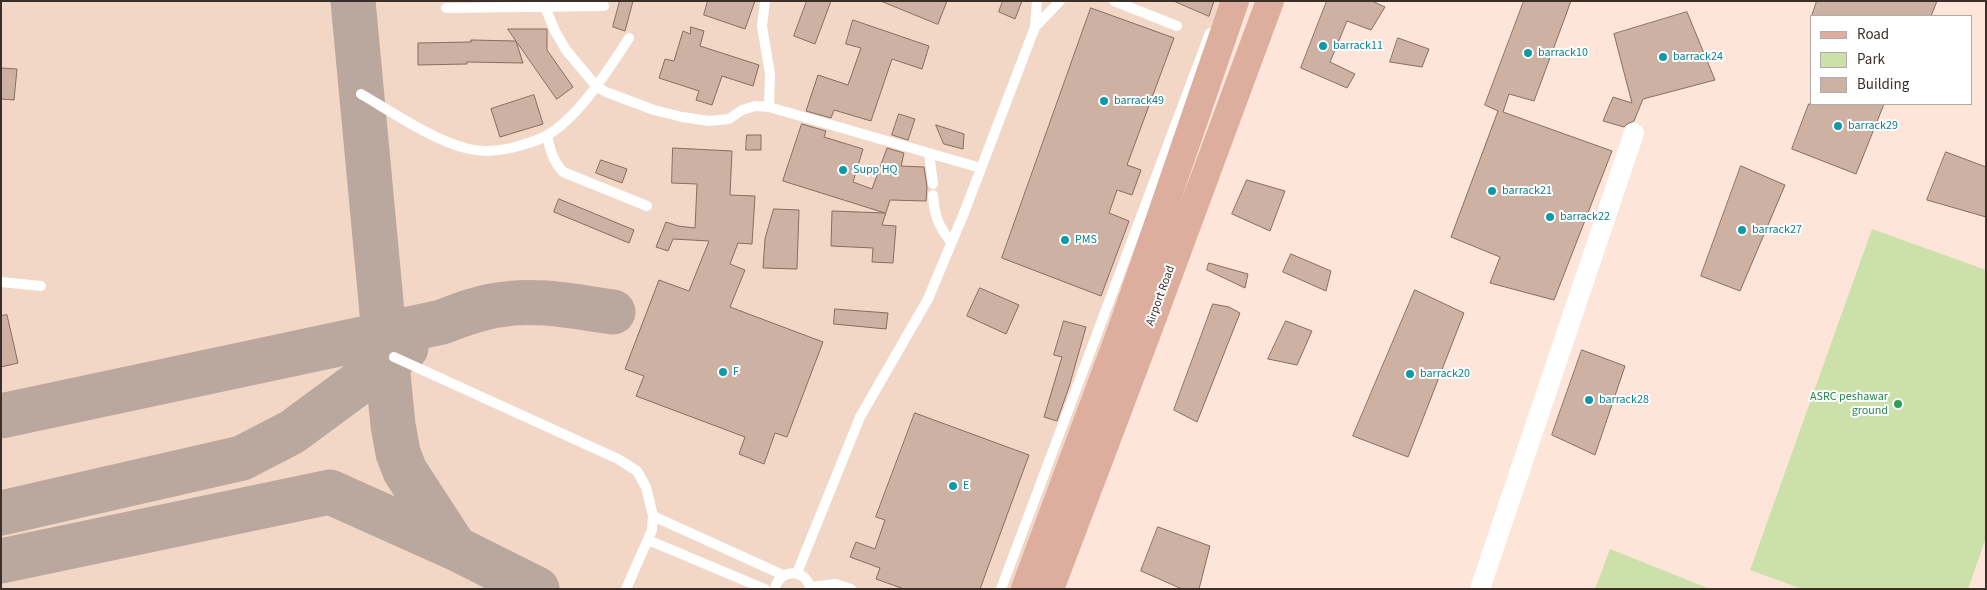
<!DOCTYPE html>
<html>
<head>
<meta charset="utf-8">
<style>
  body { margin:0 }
  #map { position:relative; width:1987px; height:590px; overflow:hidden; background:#fde5d9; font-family:"Source Sans 3",sans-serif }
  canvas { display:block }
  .frame { position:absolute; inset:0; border:2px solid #3a2f29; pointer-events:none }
  .legend { position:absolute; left:1810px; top:15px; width:162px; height:90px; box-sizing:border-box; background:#fff; border:1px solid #b0aca9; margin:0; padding:6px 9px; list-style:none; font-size:15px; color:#3a2f29 }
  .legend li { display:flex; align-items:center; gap:10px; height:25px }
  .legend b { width:25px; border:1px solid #b0aca9 }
</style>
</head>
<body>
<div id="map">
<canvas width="1987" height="590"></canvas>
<div class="frame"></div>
<ul class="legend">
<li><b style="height:6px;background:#ddae9d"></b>Road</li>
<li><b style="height:14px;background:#cce1a9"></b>Park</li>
<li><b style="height:14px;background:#cdb1a2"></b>Building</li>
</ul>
</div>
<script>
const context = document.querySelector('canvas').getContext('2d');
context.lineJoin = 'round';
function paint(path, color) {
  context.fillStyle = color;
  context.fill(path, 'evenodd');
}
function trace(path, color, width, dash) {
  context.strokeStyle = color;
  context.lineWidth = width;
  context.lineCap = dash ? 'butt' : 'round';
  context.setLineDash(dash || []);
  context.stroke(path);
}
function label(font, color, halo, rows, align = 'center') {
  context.font = font + ' "Source Sans 3",sans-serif';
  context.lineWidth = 4;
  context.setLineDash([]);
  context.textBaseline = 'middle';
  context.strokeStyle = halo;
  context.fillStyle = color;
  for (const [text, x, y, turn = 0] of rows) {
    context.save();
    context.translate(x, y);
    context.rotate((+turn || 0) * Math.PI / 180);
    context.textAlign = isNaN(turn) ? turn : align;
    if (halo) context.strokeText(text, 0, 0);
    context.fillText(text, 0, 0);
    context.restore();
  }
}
paint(new Path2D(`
  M1,1H1229L1013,589H1Z`), '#f2d6c6');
paint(new Path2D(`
  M1872,229L1986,270V538L1968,589H1802L1750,570Z
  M1610,549L1710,589H1595Z`), '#cce1a9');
trace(new Path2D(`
  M353,1L384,334L393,425L398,453L405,471L455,548L537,589
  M1,416L442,322C460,315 478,308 498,305C536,298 576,307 613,312
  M1,513L242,458L292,432L406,348
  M1,561L330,492L455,548`), '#baa79d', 45);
const building = new Path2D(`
  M620,1H633L625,31L613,27Z
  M708,1H755L745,29L704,15Z
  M807,1H831L815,44L794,36Z
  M881,1H947L938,24Z
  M1003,1H1022L1015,19L999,12Z
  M1174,1H1214L1209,16Z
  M1327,1H1372L1385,7L1371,30L1347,21L1330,62L1355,74L1347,88L1301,68Z
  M1524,1H1571L1534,101L1509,94L1503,112L1612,151L1554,300L1490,283L1500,257L1451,237L1498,111L1485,105Z
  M1817,1H1937L1931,16H1812Z
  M1091,8L1174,38L1127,165L1141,170L1132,195L1117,190L1109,213L1129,221L1101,296L1002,258Z
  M1687,12L1715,80L1643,99L1634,121L1627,124L1624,127L1603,121L1613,97L1632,103L1614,34Z
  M853,20L929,46L922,69L892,59L871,121L834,110L831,118L806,111L818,75L848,85L861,48L846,44Z
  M691,27L704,31L700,46L759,65L753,86L722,76L712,105L696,100L699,91L659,78L665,59L674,61L683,31L690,34Z
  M508,29H547V50L573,87L557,99Z
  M1398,38L1429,49L1422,67L1390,62Z
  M471,40L516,41L523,63L467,62V64L418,65V43L471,42Z
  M1,68L17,69L14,100L1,99Z
  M534,95L543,124L500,137L491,109Z
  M1809,104H1884L1856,174L1792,149Z
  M899,114L915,119L908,140L892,135Z
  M802,124L826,131L824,137L863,149L853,182L872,189L887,148L904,153L901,166L924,167L927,187L926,201L890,200L882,225L896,226L893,263L872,262L873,248L831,246L832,211L885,213L783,181Z
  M936,125L964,134L963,149L944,144Z
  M747,135H761V150H746Z
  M673,148L732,151L730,195L755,196L752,244L738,243L730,264L745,270L730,307L823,342L787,437L775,433L764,464L739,454L745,437L636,396L644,376L625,369L659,280L689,291L709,241L673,239L668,251L656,247L666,222L678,226L695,228L697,184L672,183Z
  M1946,152L1986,167V217L1927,200Z
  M601,160L627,169L622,183L596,173Z
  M1741,166L1785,185L1740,291L1701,276Z
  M1247,180L1285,191L1270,231L1232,214Z
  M559,199L634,230L629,243L554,212Z
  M774,209L799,210L797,269L763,268L765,239Z
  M1291,254L1331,271L1326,291L1283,272Z
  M1209,263L1248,274L1245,288L1207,270Z
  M980,288L1019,305L1006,334L967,316Z
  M1415,290L1464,313L1408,457L1353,436Z
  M1213,304L1229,307L1240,313L1197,422L1174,410Z
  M835,309L888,313L886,329L834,324Z
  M7,315L18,363L1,367V316Z
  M1064,321L1086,327L1069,387L1057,421L1044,417L1062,357L1054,355Z
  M1286,321L1312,331L1297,365L1268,359Z
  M1582,350L1625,366L1595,455L1552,435Z
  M915,413L1029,455L980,589H904L876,579L880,568L850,557L856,542L875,549L885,520L876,517Z
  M1158,527L1210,546L1199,589H1182L1141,571Z`);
paint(building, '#cdb1a2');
trace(building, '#886e61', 1);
trace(new Path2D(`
  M765,1L762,26L770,74L769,107
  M1114,1L1177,26
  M545,7L555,31L566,50L597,87L606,92L654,110L682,117L709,121L729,119L742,110L755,106L769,107L981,168
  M446,8L604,6
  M1035,27L1060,1
  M361,94C392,112 434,141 469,149C482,152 498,151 511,148C523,145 535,142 546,136C580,116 608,70 629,38
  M547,135C550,150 553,161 563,172L647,206
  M929,153L933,184
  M933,195C934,214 938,226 951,242
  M1,282L41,286
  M394,357L618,459L637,471L646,487L653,516L652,530L626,589
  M653,516L783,575
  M648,540L765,589
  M797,573L860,417L928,299L964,213L1035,27L1037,1
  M810,587L836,584L851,589
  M775,589C779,568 807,568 810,589
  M1001,589L1210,33`), '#fff', 10);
trace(new Path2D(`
  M1480,589L1634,133`), '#fff', 20);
trace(new Path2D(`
  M1025,589L1122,329L1235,1
  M1050,589L1144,341L1270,1`), '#ddae9d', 28);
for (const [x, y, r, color] of [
  [1323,46,5,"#0f9aa8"],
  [1528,53,5,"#0f9aa8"],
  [1663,57,5,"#0f9aa8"],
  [1104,101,5,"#0f9aa8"],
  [1838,126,5,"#0f9aa8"],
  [843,170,5,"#0f9aa8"],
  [1492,191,5,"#0f9aa8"],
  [1550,217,5,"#0f9aa8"],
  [1742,230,5,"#0f9aa8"],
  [1065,240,5,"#0f9aa8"],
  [723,372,5,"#0f9aa8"],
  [1410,374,5,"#0f9aa8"],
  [1589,400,5,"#0f9aa8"],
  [1898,404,5,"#2e9e5b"],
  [953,486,5,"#0f9aa8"]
]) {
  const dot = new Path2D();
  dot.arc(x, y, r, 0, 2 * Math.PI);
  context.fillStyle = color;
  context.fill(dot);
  trace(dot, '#fff', 2);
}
label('12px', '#0d838f', '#fff', [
  ["barrack11",1333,46],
  ["barrack10",1538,53],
  ["barrack24",1673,57],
  ["barrack49",1114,101],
  ["barrack29",1848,126],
  ["Supp HQ",853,170],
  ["barrack21",1502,191],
  ["barrack22",1560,217],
  ["barrack27",1752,230],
  ["PMS",1075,240],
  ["F",733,372],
  ["barrack20",1420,374],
  ["barrack28",1599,400],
  ["E",963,486]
], 'left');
label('12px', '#3a2f29', '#fff', [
  ["Airport Road",1161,296,-70]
]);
label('12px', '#27864d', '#fff', [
  ["ASRC peshawar",1888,397],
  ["ground",1888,411]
], 'right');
</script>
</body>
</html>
